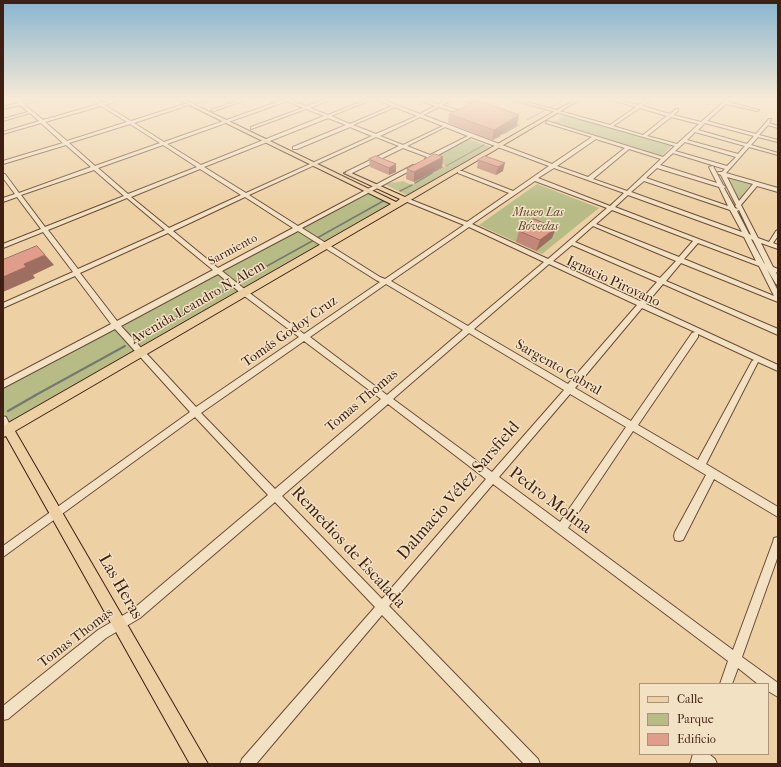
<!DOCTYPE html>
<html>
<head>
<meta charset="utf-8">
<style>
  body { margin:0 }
  #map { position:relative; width:781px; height:767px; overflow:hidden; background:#edd1a5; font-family:"IM FELL French Canon",serif }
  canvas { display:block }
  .frame { position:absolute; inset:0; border:4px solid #3f1f12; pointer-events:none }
  .legend { position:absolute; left:639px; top:683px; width:130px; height:72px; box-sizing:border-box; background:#f3e1c4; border:1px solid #ab937d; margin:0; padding:5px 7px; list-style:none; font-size:12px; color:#3f1f12 }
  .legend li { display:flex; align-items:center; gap:8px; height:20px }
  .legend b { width:20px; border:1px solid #ab937d }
</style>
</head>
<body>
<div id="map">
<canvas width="781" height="767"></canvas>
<div class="frame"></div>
<ul class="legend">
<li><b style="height:5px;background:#edd1a5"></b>Calle</li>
<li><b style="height:11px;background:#b7bc87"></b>Parque</li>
<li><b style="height:11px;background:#e19d8b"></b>Edificio</li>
</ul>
</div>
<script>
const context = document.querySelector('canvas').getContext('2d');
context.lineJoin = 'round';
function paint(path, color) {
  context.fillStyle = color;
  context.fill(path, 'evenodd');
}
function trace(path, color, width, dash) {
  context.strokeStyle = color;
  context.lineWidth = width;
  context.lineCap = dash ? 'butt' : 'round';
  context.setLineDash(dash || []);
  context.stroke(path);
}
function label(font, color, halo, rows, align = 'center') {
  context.font = font + ' "IM FELL French Canon",serif';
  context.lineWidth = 3;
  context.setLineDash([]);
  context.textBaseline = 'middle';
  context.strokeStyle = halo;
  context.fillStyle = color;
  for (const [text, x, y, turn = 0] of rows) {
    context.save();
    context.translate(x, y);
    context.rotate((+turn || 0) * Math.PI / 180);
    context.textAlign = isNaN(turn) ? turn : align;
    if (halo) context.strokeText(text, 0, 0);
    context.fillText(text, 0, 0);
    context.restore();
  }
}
paint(new Path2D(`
  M565,115L672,146L661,156L553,122Z
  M469,139L490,147L407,195L384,184L403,181L412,185L446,166L438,162L435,156Z
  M727,177L751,184L739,199Z
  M537,184L599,208L542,254L479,225Z
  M368,193L389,204L9,422L3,412V387Z`), '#b7bc87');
trace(new Path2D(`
  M549,108L565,99
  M527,120L547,109
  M503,134L519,125
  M490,141L500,136
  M446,166L484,145
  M430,174L443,167`), '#757a6e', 1);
trace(new Path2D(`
  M415,183L432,173
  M400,191L412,185
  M317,238L385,200
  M258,271L314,240`), '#757a6e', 1.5);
trace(new Path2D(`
  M239,282L260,270
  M138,338L229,288
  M34,396L125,346`), '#757a6e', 2);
trace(new Path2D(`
  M8,411L36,395`), '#757a6e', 2.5);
const minor = new Path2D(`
  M14,99H18L22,102L35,99H41L24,104L43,120L99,104L91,99H96L102,103L117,99H123L105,105L131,121L201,99H207L134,123L164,142L283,100L282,99H292L290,100L306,106L327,99H332L310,108L328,115L368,99H373L331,116L350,124L392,106L376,99H381L420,114L435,106L417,99H423L438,104L448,99H453L442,105L465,113V115L439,107L423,115L552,164L592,137L546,123L547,121L663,157L675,146L510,99H516L610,125L636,107L608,99H614L638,105L648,99H650V101L642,106L670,114L676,109H678V111L673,115L701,122L727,99H731L728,102L759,110L757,111L726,104L707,121L756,134L769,119H771L769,123L778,126V128L768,125L759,135L778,140V142L758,137L751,145L778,153V155L749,147L726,173L778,188V192L757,186L741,205L758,238L769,242L776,231L778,230V236L773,243L778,245V249L761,243L773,267L778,269V273L776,272L778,277V285L776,284L767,269L778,291V302L681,263L666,281L778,329V335L663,284L646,304L778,365V371L758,362L706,464L778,507V517L714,479L683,540L679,541L675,540L674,536L675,532L706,475L633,431L568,528L733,650L773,542L774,538L778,537V556L742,657L778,683V697L768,691V684H758L738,668L732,684H720L728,661L493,484L389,606L538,759L540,764H524L382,615L256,764H240L242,759L375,607L275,502L140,618L106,638L8,719L3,720V706L98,630L132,610L268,495L195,417L3,557V546L190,412L115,329L3,388V381L111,324L75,276L3,308V303L73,272L43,232L3,248V244L41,229L17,197L3,202V198L15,194L3,178V174H5L19,193L91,167L66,145L3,164V161L63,143L41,123L3,134V132L39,121L30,113L3,121V119L28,112L20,105L3,109V107L18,103ZM287,101L303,108L251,127V129L306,109L324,116L201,165L167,144ZM101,106L127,122L67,141L45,122ZM395,107L417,116L376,134L353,125ZM640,108L667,116L643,135L613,126ZM420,117L443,126L403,145L380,136ZM671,117L699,124L677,144L647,136ZM328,118L346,125L293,147V149H297L350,127L372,136L246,193L204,167ZM705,123L754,136L747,144L698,130ZM130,124L160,143L95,166L69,143ZM445,127L468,136L430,155L407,146ZM695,132L745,146L738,154L687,140ZM376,137L399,146L346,172V174H350L403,148L427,157L425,159V160H429L471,137L549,166L513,191L462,171H458V173L509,193L467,222L409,199H405V201L464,225L385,279L380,277L302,228L417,167V165H413L298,226L249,195ZM596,139L625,148L588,177L557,166ZM685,142L736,157L727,166L675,151ZM163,145L197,167L128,194L98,168ZM629,149L661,159L627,191L593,179ZM673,153L725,169L722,172H719L717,173L721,175L736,205L735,206L738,209L735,208L724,188L726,187L723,185L713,166L709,167L717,183L660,165ZM554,168L624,193L610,206L538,178ZM657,168L719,187L728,206L646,178ZM200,169L241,195L169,228L131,197ZM94,170L124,196L45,227L21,195ZM727,177L753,184L739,201ZM535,181L607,208L548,259L472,224ZM644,181L730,210L742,232L631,192ZM628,195L744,237L756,261L615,207ZM245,197L293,228L218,268L173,231ZM127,198L165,230L78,269L48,230ZM612,210L693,241L679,257L596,224ZM739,210L751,235L749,234L737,211ZM593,226L676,261L660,278L575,242ZM469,227L544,262L468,326L391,281ZM298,231L376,280L380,282L304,334L247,291L222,271ZM168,233L213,270L117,321L80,273ZM751,239L753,240L765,264L764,263ZM698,243L759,266L774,296L684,259ZM572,245L657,282L640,301L553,261ZM549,264L637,305L568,384L474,329ZM218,274L243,295L299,337L196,407L121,326ZM386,284L463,330L387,395L310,337ZM642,308L695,332L692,333L631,421L575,388ZM469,333L564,390L492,472L393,399ZM698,334L754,360L752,361L698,460L638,425L698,337ZM304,341L381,399L275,489L201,413ZM570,394L626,427L560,522L499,477ZM388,404L486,479L382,599L282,496Z
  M242,99H248L214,111L211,110Z
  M459,99H465L484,105L482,106Z
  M3,416L6,417L12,429L11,432L8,433L5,432L3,428Z
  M693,754H709L715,759L717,764H690Z`);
const major = new Path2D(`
  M177,99H183L396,202L400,199L344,173L349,172L405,197L576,99H581L409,201L15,431L208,764H190L6,436L3,437V426L391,204Z`);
trace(minor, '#6a4c37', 2);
trace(major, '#3f1f12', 2);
paint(minor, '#f3e1c4');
paint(major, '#edd1a5');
paint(new Path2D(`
  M449,114L517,125L492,140L448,123Z
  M485,156L503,171L496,175L477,168L478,160Z
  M443,157L442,167L414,182L406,179L407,169Z
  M369,159L396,164V172L389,175L370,167Z
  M519,231L552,238L536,251L516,242Z`), '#c28778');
paint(new Path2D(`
  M519,115L517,125L492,140L494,130Z
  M443,157L442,167L414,182V172Z
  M505,163L503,171L496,175L498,167Z
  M396,164V172L389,175V168Z
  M556,228L552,238L536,251L540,240Z
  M45,255L54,265L33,275L35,278L3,292V277L24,264Z`), '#9e6e61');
const building = new Path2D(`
  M478,100L519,115L494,130L449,114L464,107H467L468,105Z
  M435,154L443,157L414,172L407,169Z
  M376,156L396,164L389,168L369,159Z
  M485,156L505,163L498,167L478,160Z
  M534,219L556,228L540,240L519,231Z
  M37,246L45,255L24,264L26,267L3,277V260Z`);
paint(building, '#e19d8b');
trace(building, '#9e6e61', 1);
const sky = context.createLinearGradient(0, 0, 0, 206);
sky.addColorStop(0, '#88b5d0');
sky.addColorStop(0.48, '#f7ead6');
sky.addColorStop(1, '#f7ead600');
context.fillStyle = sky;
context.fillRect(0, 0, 781, 206);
label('italic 12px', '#5d462f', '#f3e1c4', [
  ["Museo Las",538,213],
  ["Bóvedas",538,227]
]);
label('12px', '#3f1f12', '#f3e1c4', [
  ["Sarmiento",233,250,-28]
]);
label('14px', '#3f1f12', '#f3e1c4', [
  ["Ignacio Pirovano",613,282,25],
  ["Avenida Leandro N. Alem",198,303,-30],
  ["Tomás Godoy Cruz",290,332,-35],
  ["Sargento Cabral",558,368,30],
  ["Tomas Thomas",362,401,-40],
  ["Tomas Thomas",76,638,-37]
]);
label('17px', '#3f1f12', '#f3e1c4', [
  ["Dalmacio Vélez Sarsfield",459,491,-49],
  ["Pedro Molina",550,501,37],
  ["Remedios de Escalada",348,548,47],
  ["Las Heras",120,587,60]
]);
</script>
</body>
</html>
